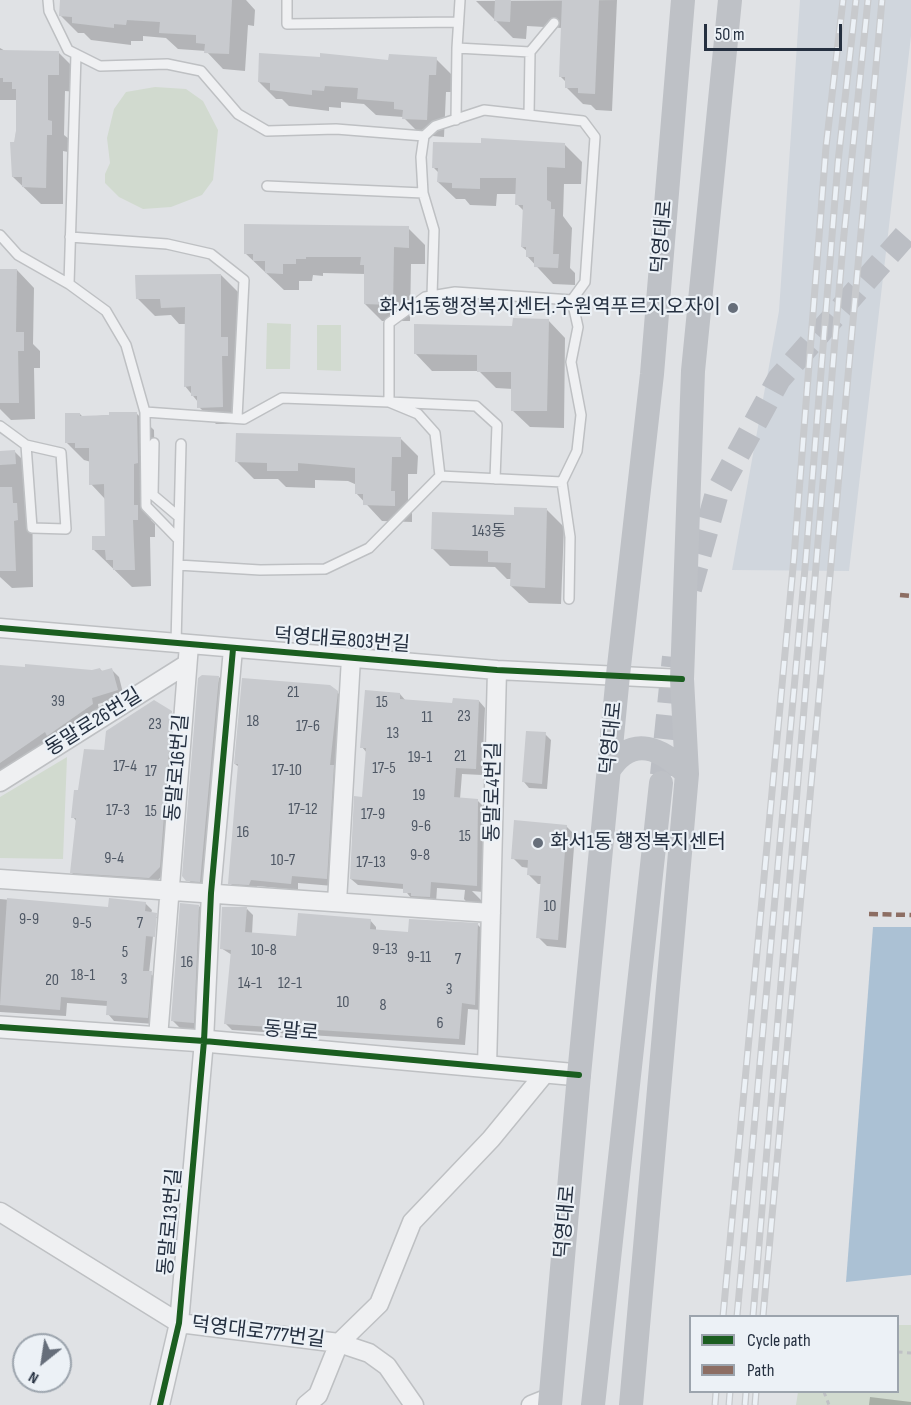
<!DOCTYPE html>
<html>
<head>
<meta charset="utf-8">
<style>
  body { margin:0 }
  #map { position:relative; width:911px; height:1405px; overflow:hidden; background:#e0e2e5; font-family:"Sofia Sans Condensed",sans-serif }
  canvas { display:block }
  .legend { position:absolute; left:689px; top:1315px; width:210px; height:78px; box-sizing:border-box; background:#ecf1f6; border:2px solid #9ca4ad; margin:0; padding:8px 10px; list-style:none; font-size:18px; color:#253040 }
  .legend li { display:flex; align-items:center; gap:12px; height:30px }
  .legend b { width:30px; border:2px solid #9ca4ad }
  .north { position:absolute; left:12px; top:1333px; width:60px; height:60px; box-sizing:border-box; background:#ecf1f6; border:2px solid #9ca4ad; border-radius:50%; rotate:210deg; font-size:16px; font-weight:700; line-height:24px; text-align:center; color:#253040 }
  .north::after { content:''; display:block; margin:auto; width:21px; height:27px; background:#666e7a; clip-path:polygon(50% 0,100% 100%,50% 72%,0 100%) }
  .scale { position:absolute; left:704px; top:24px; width:138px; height:27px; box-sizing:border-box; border:3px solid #253040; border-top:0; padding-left:8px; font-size:18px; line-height:21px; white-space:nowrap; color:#253040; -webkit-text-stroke:4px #ecf1f6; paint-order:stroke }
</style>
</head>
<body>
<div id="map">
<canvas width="911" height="1405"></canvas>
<ul class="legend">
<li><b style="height:8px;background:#1b5e20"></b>Cycle path</li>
<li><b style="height:8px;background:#8d6e63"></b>Path</li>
</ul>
<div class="north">N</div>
<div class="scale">50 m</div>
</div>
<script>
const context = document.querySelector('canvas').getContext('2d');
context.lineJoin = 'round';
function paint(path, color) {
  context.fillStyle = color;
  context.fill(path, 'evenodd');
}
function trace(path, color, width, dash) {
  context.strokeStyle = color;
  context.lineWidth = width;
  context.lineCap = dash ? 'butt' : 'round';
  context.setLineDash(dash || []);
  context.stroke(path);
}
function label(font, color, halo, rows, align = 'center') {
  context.font = font + ' "Sofia Sans Condensed","Noto Sans KR",sans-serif';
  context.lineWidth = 4.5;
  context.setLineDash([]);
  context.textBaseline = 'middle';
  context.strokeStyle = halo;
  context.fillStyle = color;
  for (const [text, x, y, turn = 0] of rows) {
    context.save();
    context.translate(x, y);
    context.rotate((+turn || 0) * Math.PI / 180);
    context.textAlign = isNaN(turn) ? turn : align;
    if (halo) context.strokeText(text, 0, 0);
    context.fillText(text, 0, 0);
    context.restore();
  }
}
paint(new Path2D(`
  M800,0H911V36L849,571L732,570L779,311Z`), '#d0d6dd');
paint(new Path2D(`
  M155,87L186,89L203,101L218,130L213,180L202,195L171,207L143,209L119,197L105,183V174L110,163L107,138L114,109L126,92Z
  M267,323L291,324L290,369H266Z
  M317,325H341V371L317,370Z
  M67,757L63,859L0,858V797Z
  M898,1325H911V1405H796L798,1392H898Z`), '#d1dacf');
paint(new Path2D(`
  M873,927H911V1275L846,1282Z`), '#abc1d4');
paint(new Path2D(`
  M62,0H246L255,10L254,26L248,25L245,71L223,69L206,51L178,49L166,38L143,36V41H131V45L91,40L84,33H78L61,16Z
  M617,0L612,111L596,110L591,105L583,104L566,87V82L560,76L562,28L527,26L526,39L513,38L476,1Z
  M0,48L7,52L59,53L76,70V92L65,91L64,135L69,139L68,152L63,151V204H41L13,177L18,100H0Z
  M436,59L453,76V92H446L444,137L421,135L403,117L376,115L364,104L341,102V108L329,107V111L289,106L282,99H276L259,82L389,62Z
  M565,145L582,162L581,184H564L563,216L572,228L570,268L575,273V285L553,284L527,256V251L522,247L524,211L517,204V194H497L496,206L470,205L465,199H456L438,182L439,173L434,168Z
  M408,228L425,245V264H411L410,321H382L365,304V274L323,273V276L313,275L312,281H299V290H284L245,253Z
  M17,270L34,288L33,344L40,351V368H34L35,419L11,420L0,409V271Z
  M221,275L238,292L237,348L244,356L245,372H239L240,424H216L199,407L198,402L185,386L186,324H179L171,315L155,316L137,298Z
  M548,320L565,338L564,428L530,427L512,410L513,389L496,388L479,371H432L415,353Z
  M136,413L154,430L155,480H150L151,520L155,524V537H150L151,586L132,587L94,550L106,537L105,499L91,484V462L84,460L67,443L80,414L83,417Z
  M400,438L418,456L417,474H408V506L412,510V522L382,521L356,493L357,485L348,481L315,480V488L286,487L278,479H254L237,462Z
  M0,452H15L32,469L33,587L12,588L0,577Z
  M547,510L564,527L561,604L529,603L511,586L512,579H507L495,567L450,566L433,549L515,517Z
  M0,667L92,671L100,669L103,672L112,670L119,677L124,697L98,704L99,711L0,773Z
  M219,677L228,686L209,890L197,889L184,875Z
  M337,692L344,699L333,886L298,883V890L257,886L256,891L237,890L230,883L239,767L235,764Z
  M400,694L406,701L453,704L479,701L485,708L482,775L462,774L460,799L477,800L484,807L483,892L472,891L481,900V906L469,905L464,899L465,890L437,888L436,903L411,898L404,889L358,885L351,879L363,799L367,753L362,747Z
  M172,713L178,719L165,873L155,883L77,878L71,872L77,822L73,817L79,792L106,752Z
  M545,734L551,740L547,789L529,788L524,782Z
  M566,826L575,835L566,948L547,946L538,937L542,884H538L529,875V868L522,867L513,858Z
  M0,899L110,909L145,903L152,910L151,914L163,921L161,943L156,942L158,918H155L149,973L158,979L154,1024L114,1021L108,1014V1006L67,1003L66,1016L0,1012Z
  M199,906L207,915L202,1031L181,1029L172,1020Z
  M247,909L253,915L252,934L297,937L370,920L376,927V931L409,933L478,925L484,931L481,1010L468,1009L465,1045L232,1030L226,1024L232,955L221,948Z
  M870,1397L911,1402V1405H869Z`), '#0003');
paint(new Path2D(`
  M60,0H232L229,54L204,53L205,44L196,43V35L159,33L160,22L127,20L126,25L114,24V28L72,23V17L59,16Z
  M495,0H511L510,22L494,21Z
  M562,0H599L595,94L578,93V88H565V77H559Z
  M0,50L59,51V75H48V120L52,121V135H47L46,188L22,187V177H12L10,142H14L16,131V89H12V82H3V78H0Z
  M259,53L320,57V53L388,60L389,54L437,57L436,75H429L427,120L402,119L403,110L394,109V102L357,99L358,88L325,86L324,91L312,90V95L270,90V83L258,82Z
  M481,138L565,143V168L547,167V200L551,202V209H555L553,254H559L558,268L534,267V257H526V247H521L523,205H515L516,178H480V189L452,188V183L437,182L438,168H432L433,142L481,143Z
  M244,224L409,226V248L394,247L393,305L364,304V265H360L361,257H306V259H296V264H283V274L265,273V261H253V254H244Z
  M0,269H17L16,332H24V351H18L19,403H0Z
  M221,274V337H228V356H222L223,407L197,408V396H191V386L184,387L185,307L161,308L160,299H136L135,275Z
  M513,318L549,319L547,411H511V372H477V355L414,354V324L512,326Z
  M109,412H137L138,463L134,464V505H138V520H133L135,570H113V560H106L105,550H92V536H105L104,484L89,485V448H75V443H65V413H80V416L109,415Z
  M236,433L401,437V457H392L391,491H395V506L363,505V494H355V468L298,463V471H267V463L235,462Z
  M15,450L16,464L0,465V451Z
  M0,487H12L13,503H17L18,520L14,521L16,571H0Z
  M514,507L547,508L545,588L510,586L511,563L488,562V551L431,549L432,512L514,515Z
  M25,664L92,670L100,668L101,671L112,668L118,690L92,698L93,704L47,736L45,732L0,763V665L25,667Z
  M202,675L219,676L200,882L186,881L182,876L198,678Z
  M242,678L330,685L338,691L330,765H334L327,879L292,876L291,884L251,880L249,885L228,884L238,764H234Z
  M365,690L400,693V699L452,703L453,698L479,700L476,769L456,768L454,797L478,799L477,886L431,882L430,897L411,896V893H403V884L350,879L354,796L362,797L366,748H360Z
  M154,700L172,711L160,867L149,878L70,873L76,818H71L74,790H78L84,749L104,750L106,731Z
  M526,731L546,732L542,784L522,782Z
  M514,820L567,825L558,940L536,938L541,876L527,875L528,860L511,859Z
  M7,898L108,907L109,898L146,902L145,911L157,913L155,937L146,936L143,971H152L148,1018L106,1015L107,1001L61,997L60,1010L0,1005Z
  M180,903L199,905L194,1023L171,1021Z
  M222,907H247L245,932L285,935L296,936L298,913L371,919L370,929L408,932L409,919L478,923L475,1005L462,1003L459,1039L224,1024L231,950L220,949Z`), '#c8cace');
trace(new Path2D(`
  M690,589L717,493L779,379L911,229
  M662,775L674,657`), '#bbbec4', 24, [24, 12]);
const service = new Path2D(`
  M48,0L49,11L68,50L100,66L167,64L201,71L238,114L267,131L336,129L424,136
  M287,0V24L458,22
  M460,0L457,48L530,52
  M529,115L530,52L554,23
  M456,120L457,48
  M267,186L423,193L434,230L432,296
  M423,193L421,157L424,136L435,126L484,110L583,121L595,137L585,282L572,300L455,292L425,297L389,323V402L476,406L497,425L495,479
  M0,235L18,255L69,284L106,311L126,345L145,412L244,419L282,398L389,402L418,414L435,433L440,476L562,482
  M70,237L167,244L211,254L244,280L237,418
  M69,284L76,54
  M145,412L146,506L178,539
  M0,426L26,445L61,453L66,529L32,528L26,445
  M154,443L153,495L179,517
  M178,565L260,570L325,569L369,548L440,476
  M569,599L570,537L562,482L577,451L581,415L571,362L578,327L572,300
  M176,644L181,444`);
const minor = new Path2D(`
  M0,628L497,670L682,679
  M0,782L187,664
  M0,879L491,913
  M337,902L351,658
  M158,1038L189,645
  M487,1067L497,670
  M0,1212L179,1323L339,1343L369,1353L387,1366L414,1405
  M160,1405L179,1323L204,1041L211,893L233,649
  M306,1405L318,1395L339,1343L379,1304L412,1222L491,1139L546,1072
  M531,1405L551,1397`);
const tertiary = new Path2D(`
  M0,1027L204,1041L579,1075`);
trace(service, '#bec0c3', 12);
trace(minor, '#bec0c3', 21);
trace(tertiary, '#bec0c3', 24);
trace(new Path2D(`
  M898,1352L911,1353
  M824,1392L829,1405`), '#bfc1c5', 3, [4.5, 4.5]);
trace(service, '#eff0f2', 9);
trace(minor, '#eff0f2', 18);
trace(tertiary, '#eff0f2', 21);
trace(new Path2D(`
  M609,770C632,734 662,748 687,774
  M550,1405L579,1075L618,675L652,374L683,0
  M593,1405L661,783
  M631,1405L687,774L682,679L693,371L730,0`), '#bec1c6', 24);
const rail = new Path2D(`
  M723,1316L794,557L826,147L843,0
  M737,1316L806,557L838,162L856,0
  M753,1316L843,244L868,0
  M763,1316L882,0
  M715,1405L716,1392
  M729,1405L730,1392
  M745,1405L746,1392
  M755,1405L756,1392`);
trace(rail, '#c8cacd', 7);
trace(rail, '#ecf1f6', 4.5, [14]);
trace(new Path2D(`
  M900,595L911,596
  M869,914L911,915`), '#8d6e63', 4.5, [9, 4.5]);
trace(new Path2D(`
  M0,628L497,670L682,679
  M0,1027L204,1041L579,1075
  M160,1405L179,1323L204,1041L211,893L233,649`), '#1b5e20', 6);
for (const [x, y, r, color] of [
  [733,308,6,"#666e7a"],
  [538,843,6,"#666e7a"]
]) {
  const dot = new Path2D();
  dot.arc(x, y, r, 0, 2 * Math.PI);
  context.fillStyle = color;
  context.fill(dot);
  trace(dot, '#ecf1f6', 2);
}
label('16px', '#4e5764', null, [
  ["143동",489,532],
  ["21",293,693],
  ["39",58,702],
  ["15",382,703],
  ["23",464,717],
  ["11",427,718],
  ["18",253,722],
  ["23",155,725],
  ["17-6",308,727],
  ["13",393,734],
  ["21",460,757],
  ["19-1",420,758],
  ["17-4",125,767],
  ["17-5",384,769],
  ["17-10",287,771],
  ["17",151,772],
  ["19",419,796],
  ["17-12",303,810],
  ["17-3",118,811],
  ["15",151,812],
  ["17-9",373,815],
  ["9-6",421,827],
  ["16",243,833],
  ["15",465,837],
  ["9-8",420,856],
  ["9-4",114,859],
  ["10-7",283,861],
  ["17-13",371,863],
  ["10",550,907],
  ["9-9",29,920],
  ["9-5",82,924],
  ["7",140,924],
  ["9-13",385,950],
  ["10-8",264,951],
  ["5",125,953],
  ["9-11",419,958],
  ["7",458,960],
  ["16",187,963],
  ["18-1",83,976],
  ["3",124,980],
  ["20",52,981],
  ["14-1",250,984],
  ["12-1",290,984],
  ["3",449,990],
  ["10",343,1003],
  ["8",383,1006],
  ["6",440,1024]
]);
label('20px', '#253040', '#ecf1f6', [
  ["덕영대로",663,237,-85],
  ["덕영대로803번길",342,641,4],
  ["동말로26번길",94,723,-32],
  ["덕영대로",612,738,-84],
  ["동말로16번길",178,768,-85],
  ["동말로4번길",494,792,-89],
  ["동말로",291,1032,5],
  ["동말로13번길",171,1222,-85],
  ["덕영대로",566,1222,-85],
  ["덕영대로777번길",258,1333,7]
]);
label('20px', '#253040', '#ecf1f6', [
  ["화서1동행정복지센터.수원역푸르지오자이",721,308],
  ["화서1동 행정복지센터",550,843,"left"]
], 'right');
</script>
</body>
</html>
